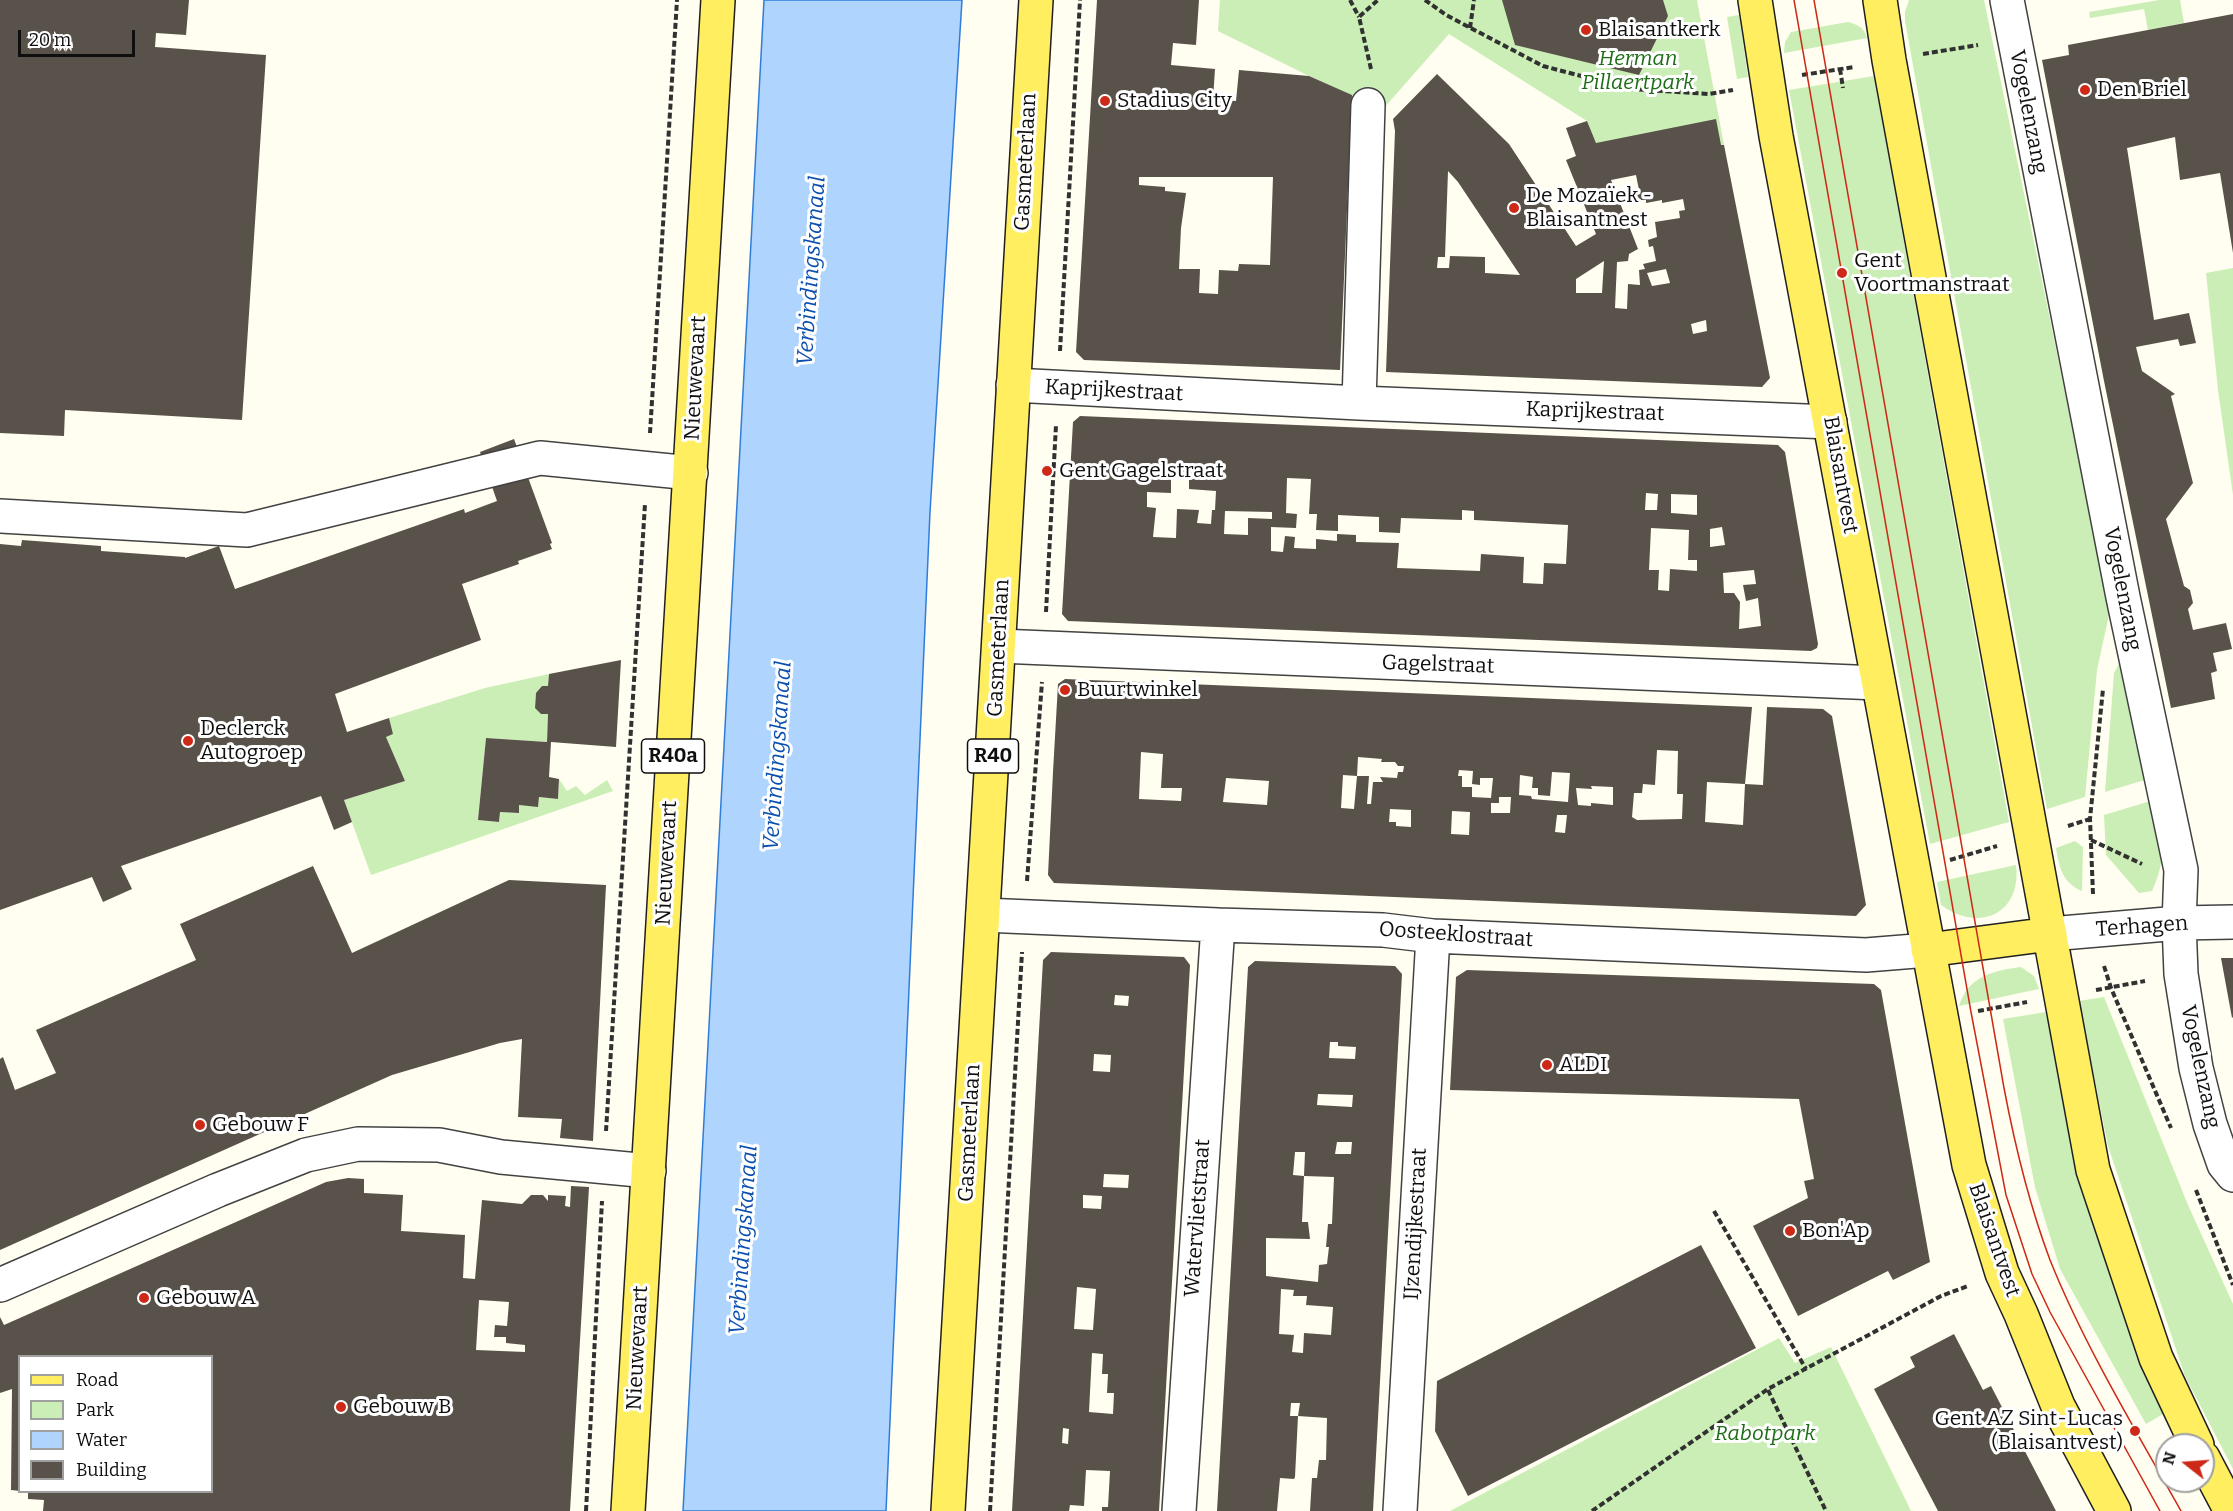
<!DOCTYPE html>
<html>
<head>
<meta charset="utf-8">
<style>
  body { margin:0 }
  #map { position:relative; width:2233px; height:1511px; overflow:hidden; background:#fffef0; font-family:Bitter,serif }
  canvas { display:block }
  .legend { position:absolute; left:18px; top:1355px; width:195px; height:138px; box-sizing:border-box; background:#fff; border:2px solid #9f9f9f; margin:0; padding:8px 10px; list-style:none; font-size:18px; color:#0f0f0f }
  .legend li { display:flex; align-items:center; gap:12px; height:30px }
  .legend b { width:30px; border:2px solid #9f9f9f }
  .north { position:absolute; left:2155px; top:1433px; width:60px; height:60px; box-sizing:border-box; background:#fff; border:2px solid #9f9f9f; border-radius:50%; rotate:287deg; font-size:16px; font-weight:700; line-height:24px; text-align:center; color:#0f0f0f }
  .north::after { content:''; display:block; margin:auto; width:21px; height:27px; background:#ce2817; clip-path:polygon(50% 0,100% 100%,50% 72%,0 100%) }
  .scale { position:absolute; left:18px; top:30px; width:117px; height:27px; box-sizing:border-box; border:3px solid #0f0f0f; border-top:0; padding-left:8px; font-size:18px; line-height:21px; white-space:nowrap; color:#0f0f0f; -webkit-text-stroke:4px #fff; paint-order:stroke }
</style>
</head>
<body>
<div id="map">
<canvas width="2233" height="1511"></canvas>
<ul class="legend">
<li><b style="height:8px;background:#ffef60"></b>Road</li>
<li><b style="height:16px;background:#caeeb5"></b>Park</li>
<li><b style="height:16px;background:#afd4fd"></b>Water</li>
<li><b style="height:16px;background:#59524a"></b>Building</li>
</ul>
<div class="north">N</div>
<div class="scale">20 m</div>
</div>
<script>
const context = document.querySelector('canvas').getContext('2d');
context.lineJoin = 'round';
function paint(path, color) {
  context.fillStyle = color;
  context.fill(path, 'evenodd');
}
function trace(path, color, width, dash) {
  context.strokeStyle = color;
  context.lineWidth = width;
  context.lineCap = dash ? 'butt' : 'round';
  context.setLineDash(dash || []);
  context.stroke(path);
}
function label(font, color, halo, rows, align = 'center') {
  context.font = font + ' Bitter,serif';
  context.lineWidth = 6;
  context.setLineDash([]);
  context.textBaseline = 'middle';
  context.strokeStyle = halo;
  context.fillStyle = color;
  for (const [text, x, y, turn = 0] of rows) {
    context.save();
    context.translate(x, y);
    context.rotate((+turn || 0) * Math.PI / 180);
    context.textAlign = isNaN(turn) ? turn : align;
    if (halo) context.strokeText(text, 0, 0);
    context.fillText(text, 0, 0);
    context.restore();
  }
}
paint(new Path2D(`
  M1220,0H1697L1724,145L1606,168L1587,121L1449,34L1383,109L1309,76L1218,31Z
  M1909,0H1984L2110,610L2097,670L2085,797L2047,809L1905,21V12Z
  M2159,0H2180L2184,23L2148,30L2144,9L2090,18L2089,12Z
  M1739,15L1748,77L1737,79L1727,17Z
  M1848,22C1858,25 1864,27 1867,38L1784,53L1785,42L1791,32Z
  M1874,76L2009,822L1930,844L1789,90Z
  M2233,268V495L2218,390L2206,273Z
  M2124,654L2151,778L2105,792L2114,673Z
  M549,674L548,686H542L536,693L535,708L541,714H548L547,742L486,738L478,820L499,822L500,812L519,813V805L538,806L539,797L558,799L559,779L567,791L576,786L585,795L607,780L613,791L371,875L344,800L405,781L386,737L393,734L389,718L485,688Z
  M2154,800C2161,838 2169,854 2152,891L2139,893L2106,855L2104,815Z
  M2075,841L2083,847L2082,891C2063,883 2059,868 2056,848Z
  M2016,865C2022,914 1979,933 1941,905L1937,882Z
  M2021,967L2034,976L2039,989L1959,1006C1968,976 1993,971 2021,967Z
  M2104,997L2188,1205L2233,1304V1469L2185,1376L2108,1146L2079,1001Z
  M2046,1012L2076,1175L2140,1364L2163,1414L2146,1424L2060,1269L2035,1187L2003,1019Z
  M1779,1338L1795,1363L1831,1347L1911,1511H1450Z`), '#caeeb5');
const water = new Path2D(`
  M764,0H962L930,512L886,1511H683Z`);
paint(water, '#afd4fd');
trace(water, '#2e7ddc', 1.5);
paint(new Path2D(`
  M0,0H189L186,35L156,33L155,47L266,55L242,420L65,410L64,436L0,433Z
  M1097,0H1199L1196,45L1173,43L1171,65L1215,69L1213,99L1236,101L1239,70L1309,76L1352,95L1340,370L1084,360L1076,352ZM1139,177H1273L1270,265L1239,264L1238,271L1219,270L1218,294L1199,293L1200,269H1179L1181,228L1186,193L1165,191V187L1139,185Z
  M1502,0H1663L1668,16L1639,75L1515,45Z
  M2233,14V253L2220,173L2180,180L2175,137L2127,148L2154,320L2189,313L2196,343L2180,346L2178,339L2136,347L2142,371L2175,394L2171,396L2193,483L2166,519L2184,586L2190,590L2193,603L2188,609L2193,630L2226,623L2232,649L2213,653L2217,671L2211,673L2215,699L2171,708L2104,381L2042,60L2069,55L2068,45Z
  M1437,74L1509,144L1576,246L1596,234L1566,160L1576,156L1566,128L1587,121L1596,143L1716,119L1721,145H1724L1770,378L1762,387L1386,372L1395,131L1393,119ZM1448,171L1458,182L1520,275L1485,273V257L1450,256L1449,268H1437L1438,257H1445ZM1636,175L1639,190L1627,193L1628,200H1646V203L1662,200V203L1683,199L1685,210L1679,211L1680,218L1655,222L1657,237L1648,240L1649,247L1653,246L1656,261L1643,264L1645,269L1639,270L1640,285L1628,284L1627,309L1615,308L1617,262L1628,261L1629,254L1638,249L1611,180ZM1604,261L1602,293H1576V279ZM1666,269L1670,283L1652,286L1647,273ZM1706,320L1707,331L1693,334L1691,324Z
  M1080,416L1778,445L1785,452L1818,644L1817,648L1811,651L1068,621L1062,614L1073,422ZM1171,473H1189V489L1216,491L1215,510H1212L1211,524L1197,523L1199,510L1177,509L1176,538L1153,537L1156,508L1147,507V492L1171,493ZM1287,478L1311,479L1309,514H1317L1316,530L1338,531V515L1357,516L1379,517V532L1400,533L1401,518L1462,520V510L1474,511V520L1568,525L1566,564L1544,563L1543,584L1523,583L1524,557L1481,554L1480,571L1397,568L1399,543L1356,542V535L1337,534V541L1316,539V549L1294,548L1295,537L1285,536L1283,552L1271,551V527L1296,528L1297,514L1286,513ZM1646,493L1658,494L1657,510H1645ZM1671,494L1697,495V515L1671,513ZM1225,511L1272,512V519L1248,518V535L1224,534ZM1722,527L1725,545L1710,547V529ZM1651,528L1689,530L1688,560H1697V571L1670,569L1669,591L1658,590L1659,570H1649ZM1754,570L1756,584L1743,585L1746,601L1758,598L1761,626L1739,629L1740,602L1734,593H1724L1723,573Z
  M514,439L552,543L550,544L552,549L518,561L519,564L462,584L481,640L335,694L347,732L389,718L393,734L386,737L405,781L344,800L352,822L334,830L321,796L121,866L132,889L103,902L92,877L0,910V544L21,546L22,540L101,546V551L185,557V558L219,546L235,589L464,509L465,513L497,501L480,452Z
  M621,660L616,747L551,742L549,777L559,779L558,799L539,797L538,807L519,805V813L500,812L499,822L478,820L486,738L547,742L548,714H541L535,708L536,693L542,686H548L549,674Z
  M1065,679L1752,707L1745,784L1763,785L1767,707L1823,709L1832,716L1866,905L1856,916L1054,883L1048,875L1053,772L1058,684ZM1657,750L1678,751L1677,794H1683L1682,819L1637,820L1632,817L1634,793H1642L1643,784L1655,785ZM1141,752L1163,754L1161,788H1182L1181,801L1139,799ZM1358,757L1382,759L1381,762H1395L1398,766H1404L1403,772H1398L1397,778L1380,777L1383,782H1373L1371,804H1367L1369,776H1357L1354,809L1341,808L1343,775L1357,776ZM1459,770L1473,771L1472,784L1480,785V778H1493L1491,798L1472,797V787H1462V776H1458ZM1552,772L1570,773L1568,802L1532,799L1531,796L1519,795L1520,775L1533,777L1532,788H1538V795L1550,796ZM1226,778L1269,781L1267,805L1223,802ZM1707,782L1745,784L1743,825L1705,822ZM1591,786L1613,787V805L1591,803V806L1578,805L1576,788L1592,789ZM1499,797H1511L1510,813H1491V803H1499ZM1390,809L1411,810V827L1396,826V822H1389ZM1452,811L1470,812L1469,835L1451,834ZM1557,815H1567L1565,833L1555,832Z
  M313,866L352,953L509,880L606,885L593,1141L560,1138L562,1119L518,1117L522,1039L500,1043L392,1075L0,1250V1059L3,1057L15,1090L56,1073L36,1030L196,960L180,924Z
  M1051,952L1184,957L1190,965L1159,1511H1102V1507H1108L1110,1471L1086,1470L1084,1506L1070,1505L1069,1511H1012L1043,960ZM1115,995L1129,996L1128,1006L1114,1005ZM1094,1054L1111,1055L1110,1072L1093,1071ZM1104,1174L1129,1175L1128,1188L1103,1187ZM1083,1195L1102,1196L1101,1209L1083,1208ZM1077,1287L1096,1289L1093,1330L1074,1329ZM1092,1353L1103,1354L1102,1374H1108L1107,1393H1114L1113,1414L1089,1412ZM1063,1428L1069,1429L1068,1444L1062,1443Z
  M2221,958H2233V1017L2232,1018Z
  M1255,961L1395,966L1402,974L1373,1511H1310L1312,1478H1317L1319,1460H1326L1327,1418L1298,1416L1300,1403H1291L1290,1416H1298L1295,1477L1294,1479L1280,1478L1277,1511H1217L1248,967ZM1330,1042H1338V1046L1356,1047L1355,1059L1329,1058ZM1318,1094L1353,1095L1352,1107L1317,1105ZM1337,1142H1352L1351,1154H1335ZM1295,1152H1305L1304,1176L1293,1175ZM1304,1176L1334,1177L1332,1224H1328L1326,1247H1329L1327,1264L1319,1265L1318,1282L1266,1276V1238L1310,1239L1308,1222H1302ZM1281,1289L1294,1290L1293,1296H1307L1306,1305L1333,1307L1331,1335L1304,1333L1303,1353L1292,1352L1294,1335L1279,1334Z
  M1467,970L1874,984L1881,990L1930,1262L1893,1280L1888,1271L1798,1316L1753,1226L1808,1198L1804,1181L1814,1179L1799,1099L1450,1090L1456,977Z
  M348,1178L364,1179V1193L403,1195L401,1231L465,1235L463,1278L475,1279L482,1200L522,1204L531,1195H543L548,1201V1195L566,1196L565,1206L570,1207L571,1186L589,1187L570,1511H43L44,1500L28,1499V1492H212V1356H20V1491L11,1490L12,1389L0,1393V1317L4,1325L326,1182ZM479,1300L509,1302L507,1326L495,1325L494,1337H506V1343L525,1345V1352L476,1350Z
  M1701,1245L1756,1348L1468,1496L1435,1431L1437,1381Z
  M1954,1334L1983,1390L1991,1386L2056,1511H1938L1874,1389L1915,1367L1910,1357Z`), '#59524a');
const minor = new Path2D(`
  M2007,0L2123,597L2181,870L2179,923L2181,974L2196,1068L2210,1124L2224,1164L2233,1175
  M1013,385L1359,403L1830,422
  M1359,403L1368,105
  M0,516L247,530L540,458L691,473
  M999,646L1878,683
  M983,915L1218,925L1383,930L1433,936L1866,955L1928,950
  M2050,934L2179,923L2233,922
  M0,1285L218,1190L306,1155L358,1144L439,1145L501,1157L649,1171
  M1179,1511L1218,925
  M1400,1511L1433,936`);
const major = new Path2D(`
  M1755,0L1776,136L1969,1165L2002,1273L2021,1314L2058,1406L2114,1511
  M1880,0L1889,60L2093,1170L2156,1358L2197,1445
  M1928,950L2050,934
  M2203,1458L2231,1511
  M628,1511L718,0
  M948,1511L1036,0`);
trace(minor, '#424242', 36);
trace(major, '#202020', 36);
trace(new Path2D(`
  M1350,0L1359,17
  M1425,0L1446,15L1543,66L1631,89L1709,94L1733,90
  M1470,28L1474,0
  M1923,54L1978,45
  M1371,69L1359,17L1378,0
  M1840,69L1843,88
  M1802,75L1854,67
  M1060,351L1080,0
  M650,433L677,0
  M1046,612L1056,425
  M2068,826L2090,819
  M2091,840L2142,864
  M1950,860L1997,846
  M1027,881L1042,682
  M2093,894L2090,819L2103,689
  M2104,966L2111,988L2171,1128
  M2096,990L2145,981
  M1978,1011L2027,1002
  M606,1131L645,504
  M2196,1190L2233,1285
  M1714,1211L1806,1369
  M1768,1390L1826,1511
  M586,1511L602,1201
  M990,1511L1022,952
  M1592,1511L1768,1389L1941,1296L1968,1286`), '#313131', 4, [6, 3]);
trace(minor, '#fff', 33);
trace(major, '#ffef60', 33);
trace(new Path2D(`
  M1794,0L1971,1012L2006,1195L2032,1274L2050,1312L2160,1511
  M1814,0L2004,1088C2015,1146 2029,1204 2050,1260C2085,1347 2135,1429 2181,1511`), '#ce2817', 1.5);
for (const [x, y, r, color] of [
  [1586,30,6,"#ce2817"],
  [2085,90,6,"#ce2817"],
  [1105,101,6,"#ce2817"],
  [1514,208,6,"#ce2817"],
  [1842,273,6,"#ce2817"],
  [1047,471,6,"#ce2817"],
  [1065,690,6,"#ce2817"],
  [188,741,6,"#ce2817"],
  [1547,1065,6,"#ce2817"],
  [200,1125,6,"#ce2817"],
  [1790,1231,6,"#ce2817"],
  [144,1298,6,"#ce2817"],
  [341,1407,6,"#ce2817"],
  [2135,1431,6,"#ce2817"]
]) {
  const dot = new Path2D();
  dot.arc(x, y, r, 0, 2 * Math.PI);
  context.fillStyle = color;
  context.fill(dot);
  trace(dot, '#fff', 2);
}
for (const [x, y, w] of [
  [673,756,63],
  [993,756,51]
]) {
  const box = new Path2D();
  box.roundRect(x - w / 2, y - 17, w, 34, 4.5);
  context.fillStyle = '#fff';
  context.fill(box);
  trace(box, '#0f0f0f', 1.5);
}
label('bold 20px', '#0f0f0f', null, [
  ["R40a",673,756],
  ["R40",993,756]
]);
label('21px', '#0f0f0f', '#fff', [
  ["Blaisantkerk",1598,30],
  ["Den Briel",2097,90],
  ["Stadius City",1117,101],
  ["De Mozaïek -",1526,196],
  ["Blaisantnest",1526,220],
  ["Gent",1854,261],
  ["Voortmanstraat",1854,285],
  ["Gent Gagelstraat",1059,471],
  ["Buurtwinkel",1077,690],
  ["Declerck",200,729],
  ["Autogroep",200,753],
  ["ALDI",1559,1065],
  ["Gebouw F",212,1125],
  ["Bon'Ap",1802,1231],
  ["Gebouw A",156,1298],
  ["Gebouw B",353,1407],
  ["Gent AZ Sint-Lucas",2123,1419,"right"],
  ["(Blaisantvest)",2123,1443,"right"]
], 'left');
label('italic 21px', '#1d6e17', '#fff', [
  ["Herman",1638,59],
  ["Pillaertpark",1638,83],
  ["Rabotpark",1765,1434]
]);
label('21px', '#0f0f0f', '#fff', [
  ["Vogelenzang",2028,112,79],
  ["Gasmeterlaan",1026,162,-87],
  ["Nieuwevaart",696,378,-87],
  ["Kaprijkestraat",1114,391,3],
  ["Kaprijkestraat",1595,412,2],
  ["Blaisantvest",1840,475,80],
  ["Vogelenzang",2122,589,79],
  ["Gasmeterlaan",999,648,-87],
  ["Gagelstraat",1438,665,2],
  ["Nieuwevaart",667,863,-87],
  ["Terhagen",2142,927,-4],
  ["Oosteeklostraat",1456,935,4],
  ["Vogelenzang",2200,1067,78],
  ["Gasmeterlaan",970,1133,-87],
  ["Watervlietstraat",1198,1218,-86],
  ["IJzendijkestraat",1416,1224,-87],
  ["Blaisantvest",1994,1240,71],
  ["Nieuwevaart",638,1348,-87]
]);
label('italic 22px', '#0a4faf', '#fff', [
  ["Verbindingskanaal",812,271,-86],
  ["Verbindingskanaal",778,756,-86],
  ["Verbindingskanaal",744,1240,-86]
]);
</script>
</body>
</html>
